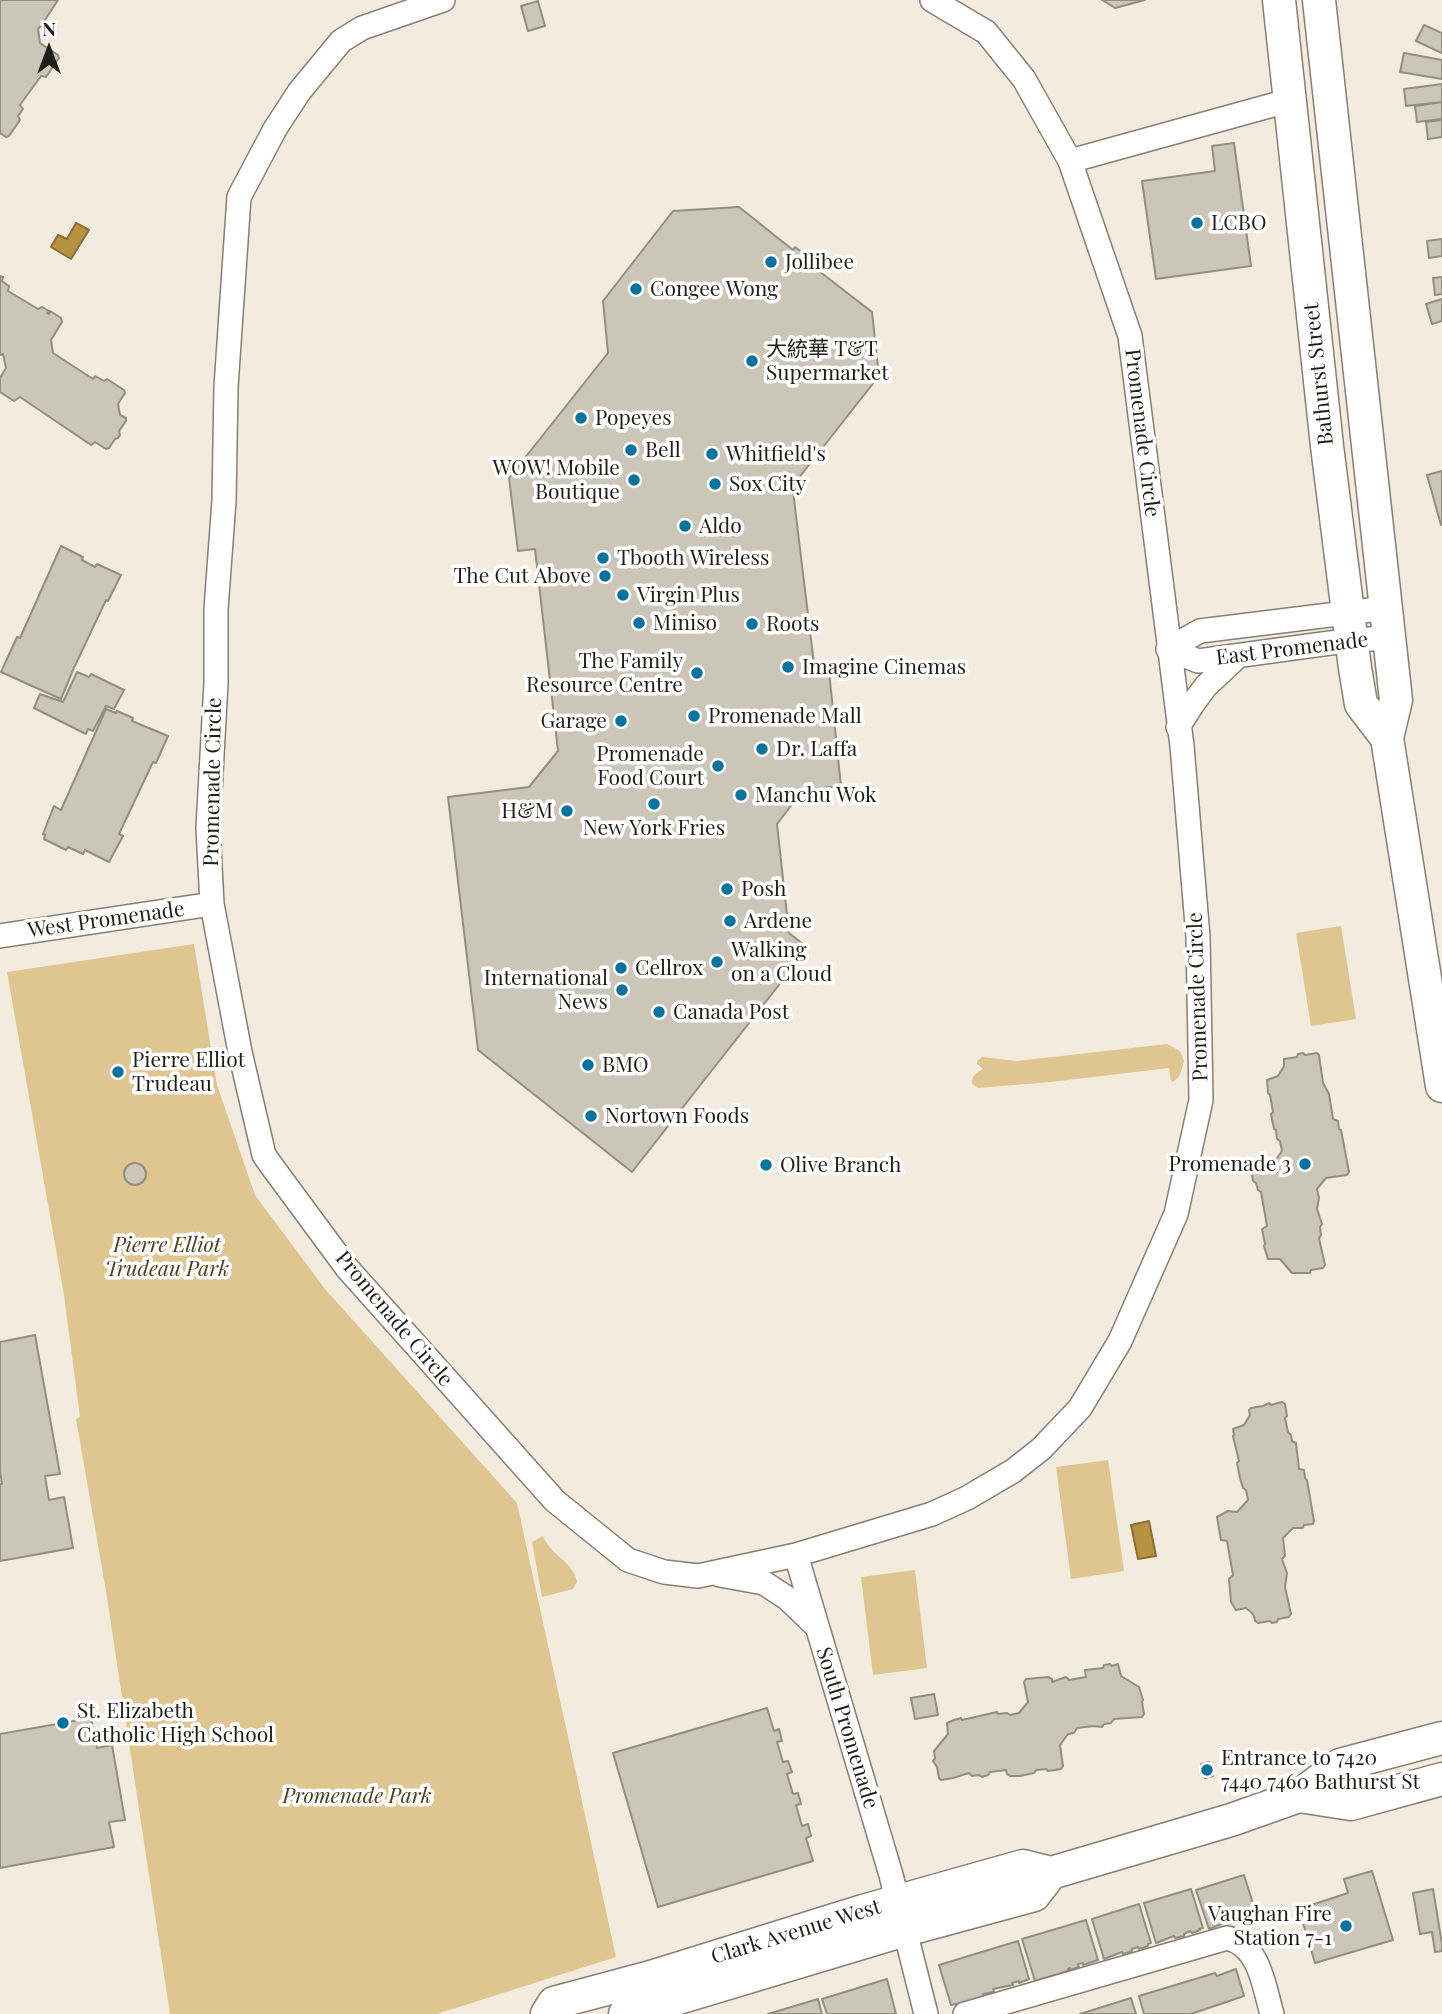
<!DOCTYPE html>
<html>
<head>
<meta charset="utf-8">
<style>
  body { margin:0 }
  #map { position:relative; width:1442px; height:2014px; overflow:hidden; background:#f3ecde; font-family:"Playfair Display",serif }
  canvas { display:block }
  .north { position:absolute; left:14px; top:14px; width:70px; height:70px; -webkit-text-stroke:5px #fff; paint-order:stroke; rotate:0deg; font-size:19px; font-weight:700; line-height:28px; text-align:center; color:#201e19 }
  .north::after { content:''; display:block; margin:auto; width:24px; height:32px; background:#201e19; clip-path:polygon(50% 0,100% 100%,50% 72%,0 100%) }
</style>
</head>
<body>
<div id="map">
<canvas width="1442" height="2014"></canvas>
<div class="north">N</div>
</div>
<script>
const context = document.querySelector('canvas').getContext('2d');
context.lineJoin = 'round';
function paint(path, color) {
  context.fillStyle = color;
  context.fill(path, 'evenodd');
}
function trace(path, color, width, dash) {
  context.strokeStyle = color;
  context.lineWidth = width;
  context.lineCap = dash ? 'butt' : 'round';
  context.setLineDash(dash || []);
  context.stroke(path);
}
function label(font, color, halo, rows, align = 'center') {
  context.font = font + ' "Playfair Display","Noto Sans SC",serif';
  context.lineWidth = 7;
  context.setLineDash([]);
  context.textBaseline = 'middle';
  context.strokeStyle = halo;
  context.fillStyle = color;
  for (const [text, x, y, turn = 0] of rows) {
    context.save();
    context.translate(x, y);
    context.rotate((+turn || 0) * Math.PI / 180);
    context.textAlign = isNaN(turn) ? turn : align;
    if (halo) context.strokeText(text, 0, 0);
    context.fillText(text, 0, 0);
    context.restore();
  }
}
paint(new Path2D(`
  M1341,926L1356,1019L1311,1026L1296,933Z
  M194,944L217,1085L255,1195L325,1289L517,1503L616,1957L437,2014H170L106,1591L76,1419L80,1417L64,1295L7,972Z
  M1167,1044L1180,1051L1184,1061C1181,1071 1181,1079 1171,1082L1169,1068L1051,1082L978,1088L972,1084C972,1075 976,1073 983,1069L977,1064V1061L982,1057L1017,1061Z
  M1108,1460L1124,1571L1071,1579L1056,1467Z
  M543,1536C550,1555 574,1562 577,1582L573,1589L542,1597L532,1542Z
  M915,1570L927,1668L873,1675L861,1577Z`), '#dfc590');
const water = new Path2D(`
  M76,223L89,230L71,259L51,247L58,235L67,239Z
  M1149,1521L1156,1556L1138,1559L1131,1525Z`);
paint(water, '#b79241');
trace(water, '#8a6f35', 2);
const building = new Path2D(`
  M0,0H58L45,20V21L38,29L40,43L58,55L59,58L46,77L41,76L20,105L23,109L18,116L20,120L9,136L6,137L0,133Z
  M1102,0H1145L1115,8Z
  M538,1L545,26L528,31L521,6Z
  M1424,25L1442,33V53L1416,41Z
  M1404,53L1442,60V79L1400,72Z
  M1442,84V102L1406,106L1404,89Z
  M1442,102V119L1417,122L1415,106Z
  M1442,120V137L1428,139L1426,122Z
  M1234,143L1251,266L1156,279L1142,181L1215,171L1212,146Z
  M739,207L793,250L795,247L818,264L815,268L872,312L879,376L790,489L793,491L814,664L828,662L841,786L803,790L777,824L789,933L808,948L632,1172L478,1050L448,797L529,787L558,751L535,549L518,551L509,478L608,353L603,301L673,211Z
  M1442,239V256L1429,258L1427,241Z
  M0,276L3,277L2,281L9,286L8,291L38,309L42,307L49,311L47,313L49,314L50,311L61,318L62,322L51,340L53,353L93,379L95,376L104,381L107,379L124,390L125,393L118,404L120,415L126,418V421L119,431L120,435L118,438L115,439L109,448L106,449L95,442L91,445L20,397L14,401L0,392V378L6,368L3,354L0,355Z
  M1442,277V294L1435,295L1433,278Z
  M1442,299V321L1432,324L1426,304Z
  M1442,471V524L1441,525L1427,475Z
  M61,546L83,557L82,560L95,567L97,564L121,575L108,601L106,600L73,670L61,699L1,672L17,637L20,638Z
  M77,672L89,677L91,674L124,690L114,709L106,706L93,731L88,729L86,734L34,708L40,694L63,702Z
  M106,709L116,713L117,711L133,718L132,721L168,736L156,763L153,762L119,834L123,836L109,862L85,850L83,854L68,847L66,850L44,839L45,835L43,834L54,806L61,810Z
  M1303,1053L1305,1055L1317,1053L1319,1055L1323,1083L1329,1094L1333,1119L1338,1121L1339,1129L1341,1130L1349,1172L1347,1175L1326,1178L1317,1189L1319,1198L1317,1209L1322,1224L1320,1227L1321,1235L1319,1238L1325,1265L1323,1268L1311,1270L1310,1273H1292L1280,1259H1268L1264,1246L1265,1244L1262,1229L1267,1226L1261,1192L1258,1190L1256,1183L1253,1181L1251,1168L1253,1166L1274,1162L1282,1151L1280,1141L1277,1139L1276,1130L1274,1129L1271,1114L1273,1112L1270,1095L1268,1093L1267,1080L1278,1076L1284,1066V1059L1297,1057L1298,1054Z
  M124 1174a11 11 0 1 1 22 0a11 11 0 1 1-22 0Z
  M35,1335L60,1474L45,1476L49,1500L64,1497L73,1548L0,1561V1484H2L0,1471V1342Z
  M1282,1402L1285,1404L1287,1416L1285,1418L1288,1432L1291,1435L1292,1441L1296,1443L1299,1469L1304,1470L1305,1478L1307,1480L1314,1521L1313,1524L1304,1525L1303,1528H1293L1283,1538L1285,1556L1282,1559L1287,1573L1285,1587L1291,1614L1289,1617L1278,1619L1277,1622L1272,1623L1270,1621L1258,1623L1255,1621L1254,1616L1251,1612L1246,1608L1236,1610L1231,1602L1229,1579L1233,1575L1227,1541L1221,1540L1217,1517L1228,1511L1237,1512L1248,1500L1246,1490L1243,1488L1240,1478L1237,1463L1239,1461L1233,1436L1234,1435L1233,1429L1244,1425L1250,1415L1249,1410L1251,1408L1263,1406L1269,1403L1271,1405Z
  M1110,1664L1112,1666L1118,1664L1121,1676L1139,1687L1143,1700L1142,1702L1144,1714L1142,1717L1114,1719L1111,1723L1104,1724L1102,1727L1094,1726L1077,1728L1074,1733L1068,1734L1060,1745L1063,1766L1061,1769L1048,1771L1046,1769L1036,1770L1034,1773L1020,1776H1010L1007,1774L1006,1770L990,1772L988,1775L982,1777L979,1775L972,1776L969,1773L953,1778L941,1780L939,1778L937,1767L933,1761L935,1758L934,1751L948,1734L947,1723L954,1720L961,1718L962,1720L997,1712L998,1714L1007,1713L1010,1715L1019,1713L1028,1702L1024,1682L1026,1679L1048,1677L1052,1679V1682L1066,1677L1069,1680L1086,1677L1085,1670L1103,1668L1104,1665Z
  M934,1694L938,1715L915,1719L911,1698Z
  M767,1708L774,1731L779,1729L782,1741L777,1742L783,1762L788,1761L792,1772L787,1774L793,1794L798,1793L801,1804L796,1805L802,1826L808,1824L811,1836L806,1838L813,1861L658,1907L613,1753Z
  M91,1718L97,1748L112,1745L125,1820L109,1822L114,1847L0,1868V1734Z
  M1209,1762L1213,1776L1205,1778L1201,1764Z
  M1372,1871L1393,1940L1315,1963L1300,1913L1303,1912L1302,1908L1348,1893L1344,1879Z
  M1244,1875L1256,1913L1252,1915L1253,1916L1244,1919L1243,1917L1237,1920V1922L1228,1924L1227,1922L1209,1929L1196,1890Z
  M1191,1889L1203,1928L1199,1929L1200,1930L1192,1933L1190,1931L1184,1934V1936L1175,1938L1174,1936L1156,1943L1144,1903Z
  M1433,1889L1442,1944V1951L1435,1952L1432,1932L1420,1934L1413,1893Z
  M1139,1904L1151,1943L1148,1944V1946L1139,1949L1138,1947L1132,1949V1951L1123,1954L1122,1952L1104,1959L1092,1919Z
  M1086,1920L1098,1960L1083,1965V1963L1078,1964L1079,1967L1070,1970V1968L1068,1969V1971L1035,1981L1022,1939Z
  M1018,1941L1029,1979L1019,1983V1981L1012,1983L1013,1985L993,1989L994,1992L983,1994L984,1996L966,2002L951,2005L939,1965Z
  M1236,1969L1244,1996L1191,2014H1144L1139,1996L1215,1973L1217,1976Z
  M887,1979L896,2014H827L822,1999Z
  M1131,1998L1136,2014H1080Z
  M818,1999L822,2014H768Z`);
paint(building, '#ccc6b8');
trace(building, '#948e81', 2);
const street = new Path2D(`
  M443,0L362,28L341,41L299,92L275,129L239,197L226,387L224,501L216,609V683L208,828L212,904L240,1052L264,1155L271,1165L347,1268L555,1501L628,1560L664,1572L698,1576L796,1555L932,1514L967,1498L1013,1471L1041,1449L1080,1408L1120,1341L1176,1214L1201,1100L1198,937L1182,746L1130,336L1070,161L1024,79L986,32L932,0
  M1070,161L1291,100
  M1168,649L1198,661L1330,643L1390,637
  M1168,649L1200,631L1386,608
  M1178,727L1194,702L1206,686L1238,656
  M0,936L212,904
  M796,1555L891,1875L926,2014
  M720,1575L764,1583L787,1598L816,1626
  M965,2014L1227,1938C1260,1945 1264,1987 1272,2014`);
const secondary = new Path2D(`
  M1279,0L1327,446L1355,668L1361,704L1387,738
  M1319,0L1396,700L1387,738L1442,1086
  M1299,1796L1351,1804L1442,1779
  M547,2014L554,2003L651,1977L863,1911L1023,1866L1051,1873L1231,1820L1299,1796L1340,1765L1442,1738
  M625,2014L905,1930L1034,1895L1051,1873`);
trace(street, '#867f73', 26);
trace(secondary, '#867f73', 35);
trace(street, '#fff', 23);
trace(secondary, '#fff', 32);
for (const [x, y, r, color] of [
  [1197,223,7,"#08739e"],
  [771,262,7,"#08739e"],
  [636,289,7,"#08739e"],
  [752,361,7,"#08739e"],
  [581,418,7,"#08739e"],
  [631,450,7,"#08739e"],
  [712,454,7,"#08739e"],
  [634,480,7,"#08739e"],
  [715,484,7,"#08739e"],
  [685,526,7,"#08739e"],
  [603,558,7,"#08739e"],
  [605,576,7,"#08739e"],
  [623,595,7,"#08739e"],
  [639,623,7,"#08739e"],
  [752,624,7,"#08739e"],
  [788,667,7,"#08739e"],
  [697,673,7,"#08739e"],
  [694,716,7,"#08739e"],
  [621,721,7,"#08739e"],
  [762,749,7,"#08739e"],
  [718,766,7,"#08739e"],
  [741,795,7,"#08739e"],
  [654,804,7,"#08739e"],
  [567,811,7,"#08739e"],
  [727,889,7,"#08739e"],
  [730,921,7,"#08739e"],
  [717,962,7,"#08739e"],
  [621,968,7,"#08739e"],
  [622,990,7,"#08739e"],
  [659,1012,7,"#08739e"],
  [588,1065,7,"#08739e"],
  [118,1072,7,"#08739e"],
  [591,1116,7,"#08739e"],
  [1305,1164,7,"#08739e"],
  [766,1165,7,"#08739e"],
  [63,1723,7,"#08739e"],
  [1207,1770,7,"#08739e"],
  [1346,1926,7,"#08739e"]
]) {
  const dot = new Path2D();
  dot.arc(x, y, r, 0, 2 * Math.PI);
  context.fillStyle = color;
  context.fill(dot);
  trace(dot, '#fff', 2.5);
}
label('21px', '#201e19', '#fff', [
  ["LCBO",1211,223],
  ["Jollibee",785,262],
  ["Congee Wong",650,289],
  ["大統華 T&T",766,349],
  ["Supermarket",766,373],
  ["Popeyes",595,418],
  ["Bell",645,450],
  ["Whitfield's",726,454],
  ["WOW! Mobile",620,468,"right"],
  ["Boutique",620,492,"right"],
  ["Sox City",729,484],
  ["Aldo",699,526],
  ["Tbooth Wireless",617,558],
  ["The Cut Above",591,576,"right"],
  ["Virgin Plus",637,595],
  ["Miniso",653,623],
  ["Roots",766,624],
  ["The Family",683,661,"right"],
  ["Resource Centre",683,685,"right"],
  ["Imagine Cinemas",802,667],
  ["Promenade Mall",708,716],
  ["Garage",607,721,"right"],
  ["Dr. Laffa",776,749],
  ["Promenade",704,754,"right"],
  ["Food Court",704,778,"right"],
  ["Manchu Wok",755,795],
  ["H&M",553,811,"right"],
  ["New York Fries",654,828,"center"],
  ["Posh",741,889],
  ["Ardene",744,921],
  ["Walking",731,950],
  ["on a Cloud",731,974],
  ["Cellrox",635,968],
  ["International",608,978,"right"],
  ["News",608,1002,"right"],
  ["Canada Post",673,1012],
  ["Pierre Elliot",132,1060],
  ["Trudeau",132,1084],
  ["BMO",602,1065],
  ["Nortown Foods",605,1116],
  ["Promenade 3",1291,1164,"right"],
  ["Olive Branch",780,1165],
  ["St. Elizabeth",77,1711],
  ["Catholic High School",77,1735],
  ["Entrance to 7420",1221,1758],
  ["7440 7460 Bathurst St",1221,1782],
  ["Vaughan Fire",1332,1914,"right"],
  ["Station 7-1",1332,1938,"right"]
], 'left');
label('21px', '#201e19', '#fff', [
  ["Bathurst Street",1319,374,-96],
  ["Promenade Circle",1142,433,83],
  ["East Promenade",1292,649,-7],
  ["Promenade Circle",213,782,-89],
  ["West Promenade",106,920,-8],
  ["Promenade Circle",1198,997,-92],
  ["Promenade Circle",394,1319,50],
  ["South Promenade",847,1728,73],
  ["Clark Avenue West",796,1932,-17]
]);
label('italic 21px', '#50401d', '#fff', [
  ["Pierre Elliot",167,1245],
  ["Trudeau Park",167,1269],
  ["Promenade Park",357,1796]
]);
</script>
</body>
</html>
